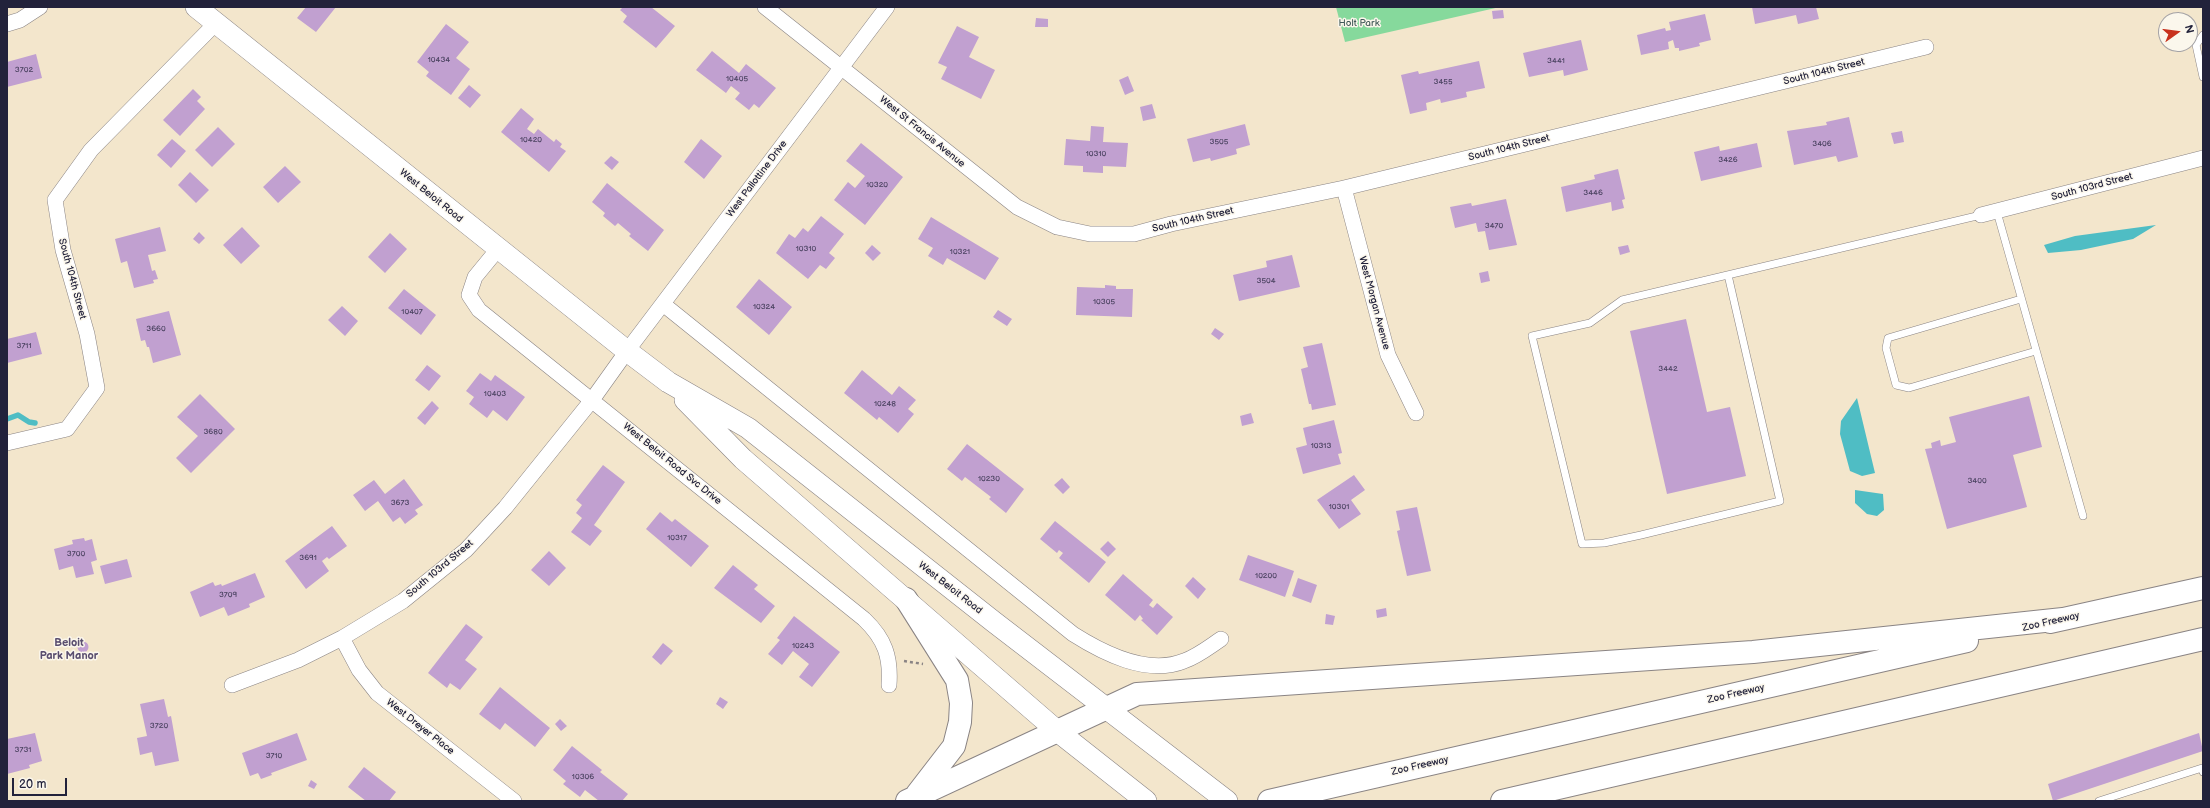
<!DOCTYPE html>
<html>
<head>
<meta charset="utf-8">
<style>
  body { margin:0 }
  #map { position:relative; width:2210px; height:808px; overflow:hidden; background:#f3e6cc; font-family:"Balsamiq Sans",sans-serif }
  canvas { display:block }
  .frame { position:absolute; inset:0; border:8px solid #22223b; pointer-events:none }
  .north { position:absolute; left:2158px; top:12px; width:40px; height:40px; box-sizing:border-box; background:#fbf7ec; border:1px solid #a4a2a5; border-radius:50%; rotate:76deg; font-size:11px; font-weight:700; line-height:16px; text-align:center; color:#22223b }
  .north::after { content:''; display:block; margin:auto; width:14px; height:18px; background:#c8321e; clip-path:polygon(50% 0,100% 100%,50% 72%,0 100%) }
  .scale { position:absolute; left:12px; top:778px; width:55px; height:18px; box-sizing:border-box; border:2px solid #22223b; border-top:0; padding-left:5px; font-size:12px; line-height:14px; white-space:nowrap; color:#22223b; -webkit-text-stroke:3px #fbf7ec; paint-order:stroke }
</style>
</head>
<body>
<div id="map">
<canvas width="2210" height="808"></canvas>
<div class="frame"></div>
<div class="north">N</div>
<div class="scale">20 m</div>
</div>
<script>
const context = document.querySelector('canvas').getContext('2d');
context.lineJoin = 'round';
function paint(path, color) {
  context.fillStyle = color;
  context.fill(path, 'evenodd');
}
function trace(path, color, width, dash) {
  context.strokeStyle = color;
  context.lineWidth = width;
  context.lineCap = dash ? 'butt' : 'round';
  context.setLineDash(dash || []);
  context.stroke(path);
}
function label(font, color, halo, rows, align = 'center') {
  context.font = font + ' "Balsamiq Sans",sans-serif';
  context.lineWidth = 3;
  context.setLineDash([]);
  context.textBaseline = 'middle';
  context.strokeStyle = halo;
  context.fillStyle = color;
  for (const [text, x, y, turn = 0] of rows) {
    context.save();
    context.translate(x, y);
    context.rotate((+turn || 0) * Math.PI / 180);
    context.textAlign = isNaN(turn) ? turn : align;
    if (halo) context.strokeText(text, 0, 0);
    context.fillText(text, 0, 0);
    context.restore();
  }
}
paint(new Path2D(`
  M1336,7H1500L1345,42Z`), '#86d99c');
paint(new Path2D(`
  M2156,225L2133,239L2081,250L2048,253L2044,245L2075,236Z
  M1857,398L1875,473L1862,476L1850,471L1840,434L1841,421Z
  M1855,490L1883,494L1884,510L1877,516L1867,514L1855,503Z`), '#4fbdc4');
trace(new Path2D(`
  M7,419L18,415L29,422L35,423`), '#4fbdc4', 5.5);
paint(new Path2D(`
  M306,7H336L316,32L297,18Z
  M623,7H651L675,26L656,48L623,22L627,16L620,10Z
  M1752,7H1816L1819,19L1798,24L1796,15L1755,24Z
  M1503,10L1504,18L1493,19L1492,11Z
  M1705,14L1711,40L1699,43L1700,46L1679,51V48H1675L1673,40L1668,42L1669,49L1641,55L1637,35L1665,28L1666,31L1671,30L1669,22Z
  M1036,18L1048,19V27H1035Z
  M446,24L469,42L456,58L470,69L451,95L426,76L429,72L417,62Z
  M957,26L979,37L969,57L995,70L981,99L941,79L947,67L938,63Z
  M1581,40L1588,70L1564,76L1563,70L1529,77L1523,53Z
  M712,51L739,73L746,64L776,88L759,108L754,104L749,110L735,99L740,93L731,86L726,93L696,70Z
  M36,54L42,78L7,87V62Z
  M1479,61L1485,88L1466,92L1467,97L1441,103L1440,99L1426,103L1427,110L1410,114L1401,75L1418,71L1419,74Z
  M1128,76L1134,91L1125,95L1119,80Z
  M469,85L481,95L470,108L458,98Z
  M193,89L201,97L197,101L205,109L180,136L163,120Z
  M1152,104L1156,118L1143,121L1140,107Z
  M521,108L534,119L527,129L534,134L538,129L554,142L556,139L562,144L560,147L566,151L549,172L501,132Z
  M1849,117L1858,157L1838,162L1836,156L1794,165L1787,131L1827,125L1826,122Z
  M1245,124L1250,145L1236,149L1237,154L1211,161L1210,158L1193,162L1187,139Z
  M1091,126L1104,127L1103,142L1128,143L1126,167L1103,166V173L1083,172V166L1064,165L1066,139L1090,141Z
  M218,127L235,144L212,167L195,150Z
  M1902,131L1904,142L1894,144L1891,133Z
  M172,139L186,151L171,168L157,155Z
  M701,139L722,156L704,179L684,162Z
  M861,143L903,177L865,225L834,200L848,182L855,188L865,176L846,161Z
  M1757,143L1762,167L1701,181L1694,152L1719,146L1720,151Z
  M611,156L619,162L612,170L604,163Z
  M285,166L301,182L278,203L263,187Z
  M1618,169L1625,199L1622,200L1624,208L1612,211L1611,202L1566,212L1561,187L1595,179L1594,175Z
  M190,172L209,190L196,203L178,185Z
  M607,183L664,230L648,251L629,236L631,234L618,223L615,226L603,216L605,213L592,202Z
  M1506,199L1517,245L1489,250L1485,231L1478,232L1476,223L1455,228L1450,207L1471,203L1472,206Z
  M821,216L844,234L829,253L835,258L826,269L820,265L808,279L776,253L789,234L795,238L803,228L808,232Z
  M931,217L999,258L985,280L947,258L943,265L928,256L933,248L918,239Z
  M160,227L166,251L148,255L152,271L155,270L158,279L153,280L154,283L134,288L127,261L121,263L115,239Z
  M242,227L260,246L241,264L223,245Z
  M199,232L205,238L199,244L193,239Z
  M390,233L407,249L385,273L368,257Z
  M872,245L881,253L873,261L865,253Z
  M1628,245L1630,252L1620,255L1618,247Z
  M1292,255L1300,287L1239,301L1233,275L1267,267L1266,261Z
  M1488,271L1490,281L1481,283L1479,273Z
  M759,279L792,307L769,335L736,307Z
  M1105,285L1116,286V289H1133L1132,317L1076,315L1077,287L1105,288Z
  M404,289L436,315L421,335L388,308Z
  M342,306L358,321L345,336L328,320Z
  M998,310L1012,319L1007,326L993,317Z
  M169,311L181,355L153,363L149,347H147L145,340L141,341L136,319Z
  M1686,319L1707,412L1730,407L1746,476L1667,494L1630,331Z
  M1215,328L1224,334L1219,340L1211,334Z
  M36,332L42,354L7,363V339Z
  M1322,343L1336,405L1312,410L1311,404H1309L1301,369L1308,367L1303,347Z
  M427,365L441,376L429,391L415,380Z
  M862,370L892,395L899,386L916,400L908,409L914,414L898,433L879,417L877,420L844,393Z
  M480,373L491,381L495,375L525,397L507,421L493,410L487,418L469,404L474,397L466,391Z
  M200,394L235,429L191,473L176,458L198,436L177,417Z
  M2029,396L2042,447L2013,455L2027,507L1947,529L1925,449L1932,448L1931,443L1940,440L1941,446L1956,442L1949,417Z
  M432,401L439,408L425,425L417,418Z
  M1251,413L1254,423L1242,426L1240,416Z
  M1334,420L1342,453L1338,454L1341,464L1303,474L1296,448L1307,445L1303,428Z
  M967,444L1024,489L1006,513L989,499L991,497L965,477L962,481L947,469Z
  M603,465L625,482L594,525L602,531L590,546L571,532L582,518L576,513L582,505L576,500Z
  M1354,475L1365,490L1351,500L1361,514L1339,529L1317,500Z
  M1062,478L1070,487L1063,494L1054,485Z
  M404,479L423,505L415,510L418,514L405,524L400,517L393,522L378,501L365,511L353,495L374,480L385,494Z
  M1417,507L1431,571L1407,576L1397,531L1400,530L1396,511Z
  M660,512L672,522L675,519L709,546L691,567L646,529Z
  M1055,521L1106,562L1089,583L1059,558L1063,553L1059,550L1057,553L1040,539Z
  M332,526L347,546L329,559L327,557L322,561L329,571L306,589L285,561Z
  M84,538L85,541L92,539L97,560L91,562L94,574L76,578L73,566L59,570L54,549L73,544L72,540Z
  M1108,541L1116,549L1108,557L1100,549Z
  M549,551L566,568L549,586L531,570Z
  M1248,555L1294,571L1285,597L1239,580Z
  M127,559L132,577L105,584L100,566Z
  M733,565L758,585L754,589L775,606L761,623L714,588Z
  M255,573L265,597L249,604L250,607L228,616L224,607L200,617L190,592L213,582L215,586L221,584L222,586Z
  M1123,574L1153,600L1149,605L1153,608L1157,603L1173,617L1157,635L1141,620L1143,619L1140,615L1135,621L1105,595Z
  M1193,577L1206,589L1198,599L1185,586Z
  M1298,578L1317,585L1311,603L1292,596Z
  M1386,608L1387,616L1377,618L1376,610Z
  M1326,614L1335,616L1333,625L1325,624Z
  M794,616L840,652L812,687L799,677L809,664L793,651L782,665L768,654L780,640L777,638Z
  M466,624L483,637L465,660L477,669L460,690L450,683L447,688L428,673Z
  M77.5 647a5.5 5.5 0 1 1 11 0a5.5 5.5 0 1 1-11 0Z
  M663,643L673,651L661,665L652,657Z
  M500,687L550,728L535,747L505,723L500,730L479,714Z
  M720,697L728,702L723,709L716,704Z
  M164,699L168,717L171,716L179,761L155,766L152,752L140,755L137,738L147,736L140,704Z
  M560,719L567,726L561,731L555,724Z
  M35,733L42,761L29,765L30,768L7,774V739Z
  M297,733L307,760L271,773L272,775L261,779L258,773L250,776L242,753Z
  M2199,733L2203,751L2053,801L2048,784Z
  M572,746L602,770L600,772L628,794L622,801H599L585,790L580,797L563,784L566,781L553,770Z
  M364,767L396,792L389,801H366L348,787Z
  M311,780L317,784L314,789L308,786Z`), '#c1a0d0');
const lane = new Path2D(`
  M2203,35L2196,45L2203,77
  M1997,212L2083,516
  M1728,275L1780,501L1641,535L1604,543L1582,544L1532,336L1590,323L1622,300L1981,215
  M2021,299L1888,338L1886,348L1896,385L1909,388L2036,351
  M2099,801L2202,768L2203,772`);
const street = new Path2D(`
  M765,7L1017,207L1057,227L1090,234H1134L1171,224L1344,188L1926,47
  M7,24L20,20L40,7
  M1344,188L1388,355L1416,413
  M1981,215L2203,158
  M498,249L475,277L469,295L479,310L864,619C885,639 891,657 889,685
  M663,304L1073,634C1103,653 1147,676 1184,661C1198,656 1209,647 1221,639
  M7,443L67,429L97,388L87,334L63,250L55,200L91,150L216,23
  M342,638L359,670L377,693L514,801
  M232,685L298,660L342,638L403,601L466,550L505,508L592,400L627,351L887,7`);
const secondary = new Path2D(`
  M196,7L627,351L668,382L748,428L994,622L1227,801
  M685,400L743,459L1056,730L1146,801`);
const highway = new Path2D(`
  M906,599L957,680L961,703L960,722L954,746L917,794
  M2050,622L2203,588
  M907,801L1137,694L1753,652L2063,619
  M1269,801L1967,641
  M1502,801L2203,639`);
trace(lane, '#8a8484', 8);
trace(street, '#8a8484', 16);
trace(secondary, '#8a8484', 22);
trace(highway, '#8a8484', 24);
trace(new Path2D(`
  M904,661L923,664`), '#8a8484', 2.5, [3, 3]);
trace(lane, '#fff', 7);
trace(street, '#fff', 15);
trace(secondary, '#fff', 21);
trace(highway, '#fff', 22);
label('8px', '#4a4260', null, [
  ["10434",439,60],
  ["3441",1556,61],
  ["3702",24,70],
  ["10405",737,79],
  ["3455",1443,82],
  ["10420",531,140],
  ["3505",1219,142],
  ["3406",1822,144],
  ["10310",1096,154],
  ["3426",1728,160],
  ["10320",877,185],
  ["3446",1593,193],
  ["3470",1494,226],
  ["10310",806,249],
  ["10321",960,252],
  ["3504",1266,281],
  ["10305",1104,302],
  ["10324",764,307],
  ["10407",412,312],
  ["3660",156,329],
  ["3711",24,346],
  ["3442",1668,369],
  ["10403",495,394],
  ["10248",885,404],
  ["3680",213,432],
  ["10313",1321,446],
  ["10230",989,479],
  ["3400",1977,481],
  ["3673",400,503],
  ["10301",1339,507],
  ["10317",677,538],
  ["3700",76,554],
  ["3691",308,558],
  ["10200",1266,576],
  ["3709",228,595],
  ["10243",803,646],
  ["3720",159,726],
  ["3731",23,750],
  ["3710",274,756],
  ["10306",583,777]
]);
label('10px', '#405958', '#fbf7ec', [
  ["Holt Park",1359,23]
]);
label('10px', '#22223b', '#fbf7ec', [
  ["South 104th Street",1824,72,-14],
  ["West St Francis Avenue",922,132,39],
  ["South 104th Street",1509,148,-14],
  ["West Pallottine Drive",757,179,-53],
  ["South 103rd Street",2092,187,-15],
  ["West Beloit Road",431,196,39],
  ["South 104th Street",1193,220,-13],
  ["South 104th Street",72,279,75],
  ["West Morgan Avenue",1374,303,75],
  ["West Beloit Road Svc Drive",672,464,39],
  ["South 103rd Street",440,569,-40],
  ["West Beloit Road",950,588,38],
  ["Zoo Freeway",2051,622,-13],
  ["Zoo Freeway",1736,694,-13],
  ["West Dreyer Place",420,727,38],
  ["Zoo Freeway",1420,766,-13]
]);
label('bold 11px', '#5a4e6f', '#fbf7ec', [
  ["Beloit",69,643],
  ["Park Manor",69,656]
]);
</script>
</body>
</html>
